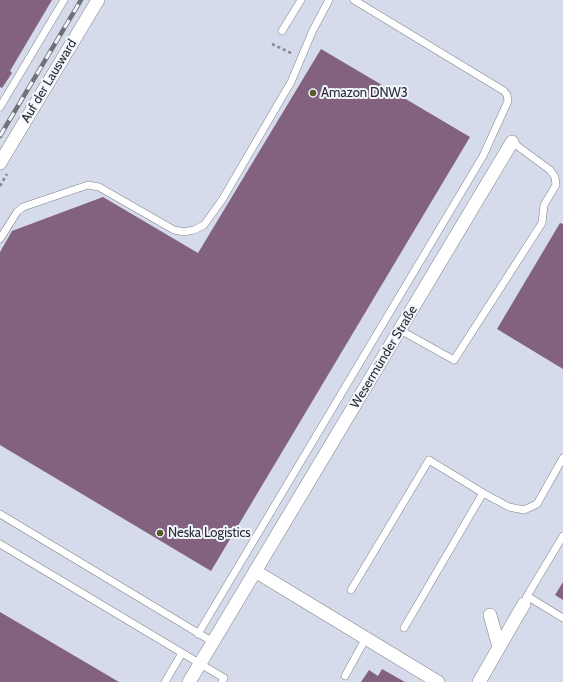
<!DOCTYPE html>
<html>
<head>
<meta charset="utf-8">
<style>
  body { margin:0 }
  canvas { display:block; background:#e4e8f0 }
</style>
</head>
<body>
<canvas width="563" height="682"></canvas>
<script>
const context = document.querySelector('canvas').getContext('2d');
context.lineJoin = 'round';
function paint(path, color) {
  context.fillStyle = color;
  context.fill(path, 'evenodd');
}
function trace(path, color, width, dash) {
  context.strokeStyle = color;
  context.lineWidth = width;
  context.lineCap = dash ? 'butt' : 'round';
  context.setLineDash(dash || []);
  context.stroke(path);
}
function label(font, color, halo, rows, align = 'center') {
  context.font = font + ' Cabin,sans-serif';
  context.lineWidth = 4;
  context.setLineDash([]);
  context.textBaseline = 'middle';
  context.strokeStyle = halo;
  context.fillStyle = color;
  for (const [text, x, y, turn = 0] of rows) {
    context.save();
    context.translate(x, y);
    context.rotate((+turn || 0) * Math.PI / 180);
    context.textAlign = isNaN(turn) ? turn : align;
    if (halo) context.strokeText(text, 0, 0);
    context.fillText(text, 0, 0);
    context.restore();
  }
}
paint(new Path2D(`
  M0,0H563V682H0Z`), '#d5dbea');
paint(new Path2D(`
  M0,0H52L10,71L12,73L2,88L0,87Z
  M321,49L470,137L211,571L0,445V252L12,231L103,197L198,253Z
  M560,223L563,224V369L497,329Z
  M563,582V600L555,595Z
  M0,612L119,682H0Z
  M382,669L405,682H361L369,670L378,676Z`), '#82627f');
const lane = new Path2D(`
  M282,31L301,0
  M0,107L64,0
  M0,239L17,212L23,207L88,185L99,187L174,230L184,232L194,230L204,225L222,200L291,82L313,30L329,0
  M400,330L454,360L542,223L544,205L556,185L555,177L550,170L512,142
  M0,514L213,642
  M0,544L224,678L222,682
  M351,590L429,460L483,493
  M527,596L563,618
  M524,604L527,596L563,536
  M404,628L483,493L509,507L524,510L537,504L563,458
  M198,634L483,156L508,101L507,95L504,91L354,0
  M345,676L366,638
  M165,682L182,653`);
const street = new Path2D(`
  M0,163L98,0
  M255,571L438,682
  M490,615L499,647
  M189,682L512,142
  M479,682L524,604`);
trace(lane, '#80838a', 8);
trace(street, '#80838a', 14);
trace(new Path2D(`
  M272,44L293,54
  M0,186L7,174`), '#85888d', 2.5, [3, 3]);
trace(lane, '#fff', 7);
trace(street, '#fff', 13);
const rail = new Path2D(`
  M0,136L81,0`);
trace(rail, '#707277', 4.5);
trace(rail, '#f1f5fd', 3, [9]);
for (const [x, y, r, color] of [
  [313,93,4,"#565c2a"],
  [160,533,4,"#565c2a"]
]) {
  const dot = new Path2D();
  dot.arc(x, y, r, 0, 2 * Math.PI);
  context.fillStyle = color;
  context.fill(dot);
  trace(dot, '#f1f5fd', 1.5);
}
label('13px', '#2a2b2e', '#f1f5fd', [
  ["Auf der Lausward",49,81,-59],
  ["Wesermünder Straße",384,357,-59]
]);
label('13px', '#2a2b2e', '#f1f5fd', [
  ["Amazon DNW3",321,93],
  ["Neska Logistics",168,533]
], 'left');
</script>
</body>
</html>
